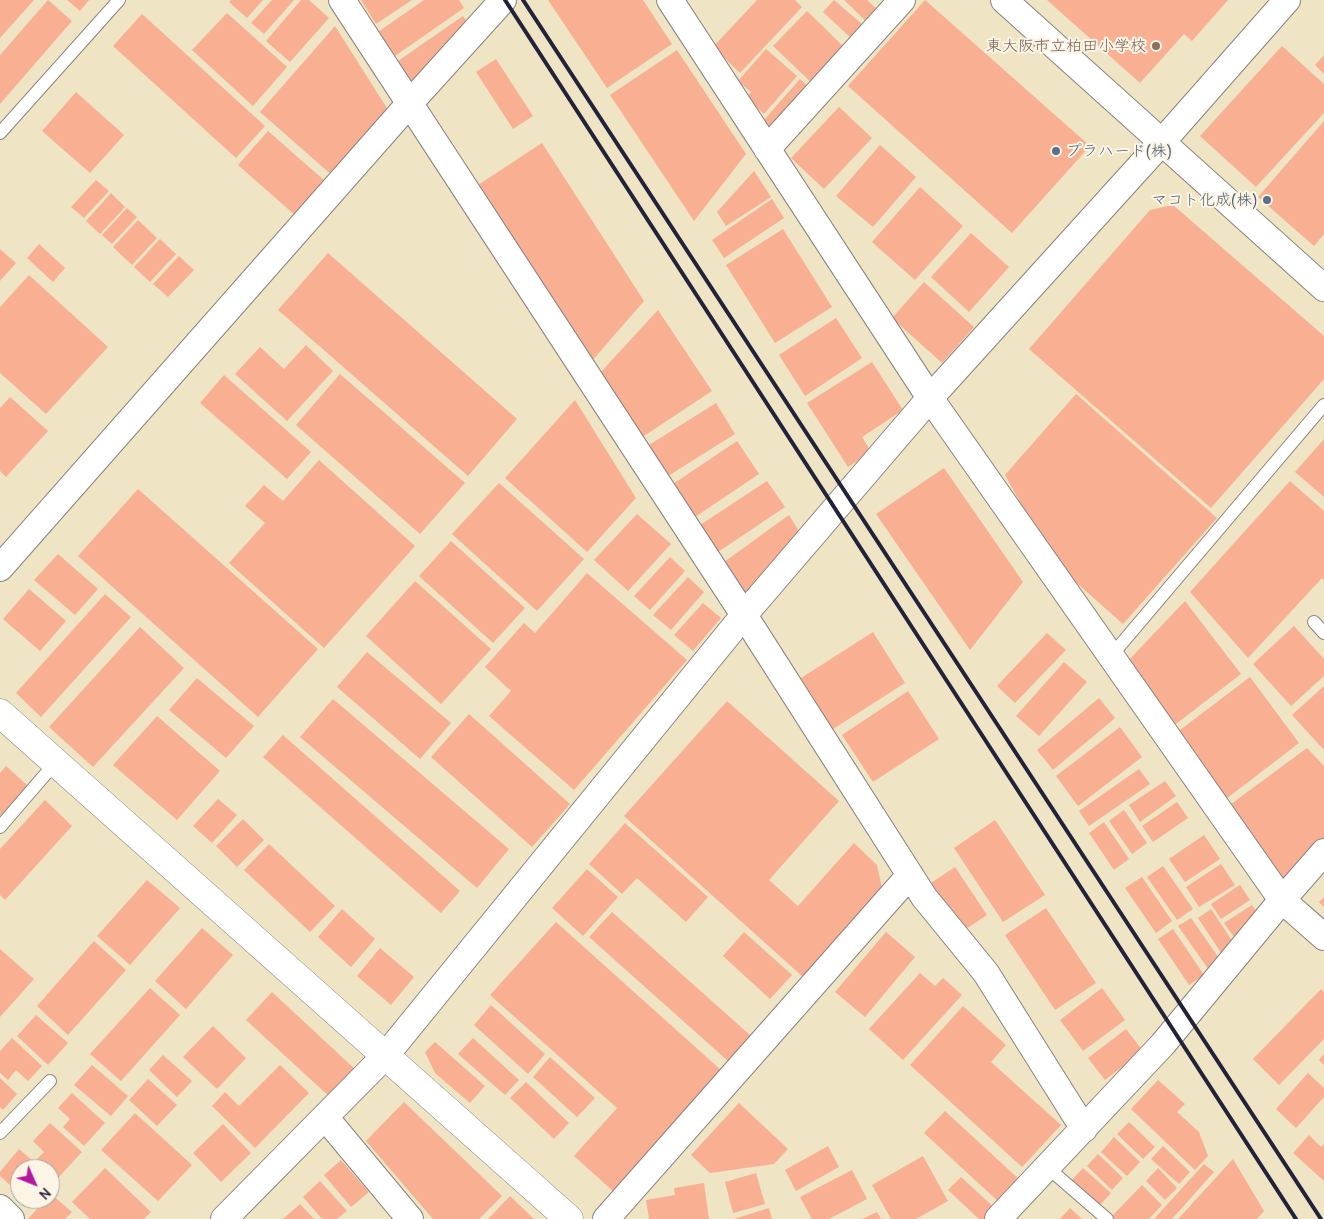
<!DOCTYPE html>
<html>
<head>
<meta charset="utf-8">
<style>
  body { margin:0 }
  #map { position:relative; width:1324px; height:1219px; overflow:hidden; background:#efe4c4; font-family:Delius,sans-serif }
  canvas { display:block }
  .north { position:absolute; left:10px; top:1159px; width:50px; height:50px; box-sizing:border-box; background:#fcf5e5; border:1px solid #a5a1a1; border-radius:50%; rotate:134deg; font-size:14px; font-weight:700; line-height:20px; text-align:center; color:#22223b }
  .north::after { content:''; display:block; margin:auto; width:18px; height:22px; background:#b5179e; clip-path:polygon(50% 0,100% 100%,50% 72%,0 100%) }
</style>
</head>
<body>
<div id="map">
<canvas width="1324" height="1219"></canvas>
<div class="north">N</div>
</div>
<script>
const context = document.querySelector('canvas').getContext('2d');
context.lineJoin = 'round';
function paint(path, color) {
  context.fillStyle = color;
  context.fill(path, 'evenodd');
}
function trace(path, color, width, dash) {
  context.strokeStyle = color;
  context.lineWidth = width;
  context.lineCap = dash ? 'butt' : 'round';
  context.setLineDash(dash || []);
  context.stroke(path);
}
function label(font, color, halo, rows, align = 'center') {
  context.font = font + ' Delius,"Klee One",sans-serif';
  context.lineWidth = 4;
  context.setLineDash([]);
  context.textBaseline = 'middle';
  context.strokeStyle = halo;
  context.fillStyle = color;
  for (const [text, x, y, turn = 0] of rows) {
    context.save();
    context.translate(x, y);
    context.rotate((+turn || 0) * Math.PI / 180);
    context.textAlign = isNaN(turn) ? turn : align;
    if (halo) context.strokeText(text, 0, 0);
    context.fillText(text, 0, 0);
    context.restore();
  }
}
paint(new Path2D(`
  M0,0H34L0,38Z
  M48,0L72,21L0,104V55Z
  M67,0H89L80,11Z
  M231,0H263L247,18L229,2Z
  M272,0H294L264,34L251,23Z
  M301,0H309L329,18L290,62L266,41Z
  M361,0H412L376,24Z
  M424,0H459L464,8L395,56L378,32Z
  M548,0H643L672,44L607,88Z
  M757,0H795L802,7L740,73L713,47Z
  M834,0L863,25L851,38L823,12Z
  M844,0H867L878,10L867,22Z
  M925,0L1090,146L1012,233L848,86Z
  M1047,0H1228L1192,41L1184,34L1140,83Z
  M807,11L847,50L814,85L773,46Z
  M227,13L287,67L253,106L192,50Z
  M142,14L265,126L236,158L113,46Z
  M463,16L470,26L410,84L395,63Z
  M335,26L390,113L334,177L260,112Z
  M1282,46L1324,84V113L1256,187L1200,136Z
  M766,49L797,76L764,114L746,98L751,92L738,81Z
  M677,50L746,154L694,221L610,95Z
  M1324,55V74L1315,65Z
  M496,59L533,116L513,129L476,72Z
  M800,79L813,91L776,132L763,121Z
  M76,92L124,135L90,173L42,131Z
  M839,107L872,138L824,189L791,158Z
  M1324,121V234L1314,246L1258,197Z
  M268,131L326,182L296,216L238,165Z
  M542,143L644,301L591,362L478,185Z
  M880,145L916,177L873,227L836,196Z
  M754,171L771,197L726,226L717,212Z
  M96,180L109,191L84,218L71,207Z
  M920,187L963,226L915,280L872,242Z
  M111,193L125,207L100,234L86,221Z
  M772,199L784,218L724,258L712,240Z
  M1173,205L1324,336V379L1211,508L1029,349L1150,210Z
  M127,208L137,217L112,244L102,235Z
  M138,220L157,238L132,265L113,247Z
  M783,229L832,307L775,343L726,265Z
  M971,233L1009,267L969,312L931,277Z
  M160,239L176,254L150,282L134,267Z
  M39,244L65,268L53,282L27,258Z
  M0,249L16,263L0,281Z
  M328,253L517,419L468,476L278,310Z
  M179,256L194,270L168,297L153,284Z
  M29,275L108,347L46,414L0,373V307Z
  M924,282L974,327L942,363L892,318Z
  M658,310L712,391L641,438L599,374Z
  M836,318L862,358L805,396L779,355Z
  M306,345L333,371L287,421L235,374L260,347L284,369Z
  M872,362L903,410L862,437L871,452L848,467L807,403Z
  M340,374L465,483L420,534L296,425Z
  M224,375L311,452L287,479L200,403Z
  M1076,394L1217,518L1123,624L1053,562L1005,475Z
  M10,397L48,431L6,477L0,471V408Z
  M575,400L636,498L587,552L505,478Z
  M716,403L735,434L668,476L649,445Z
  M1324,439V497L1295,472Z
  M737,441L759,474L695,517L673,484Z
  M319,460L415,546L324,648L229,563L265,523L245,506L264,485L283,501Z
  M944,468L1023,582L970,650L876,514Z
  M767,481L785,507L718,552L700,525Z
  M1290,481L1324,511V580L1322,578L1248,658L1190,592Z
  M499,483L584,559L537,611L452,534Z
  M138,489L318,649L258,717L78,556Z
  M637,514L671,544L628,591L594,560Z
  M789,515L803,538L743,598L720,565Z
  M451,541L525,608L493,643L419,576Z
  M58,554L98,589L75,615L34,580Z
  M670,557L685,571L650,610L634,596Z
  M587,573L687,660L574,790L489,716L511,691L485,667L524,623L535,633Z
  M688,577L704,592L671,630L653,615Z
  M415,581L491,649L441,704L366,636Z
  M29,589L66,621L40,651L3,619Z
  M105,594L131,617L41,717L16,693Z
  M1185,601L1241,674L1172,727L1124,665Z
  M703,603L721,618L693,651L674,635Z
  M1294,626L1324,659V676L1291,706L1253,664Z
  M140,627L184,668L93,767L49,727Z
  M873,632L905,683L833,729L801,678Z
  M1047,633L1066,650L1015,703L997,686Z
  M367,652L451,723L420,759L337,687Z
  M1064,662L1087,682L1039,736L1016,716Z
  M1250,677L1299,743L1226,799L1176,733Z
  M197,678L254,726L226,758L169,710Z
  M1324,686V748L1323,749L1292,715Z
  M908,691L939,739L873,782L842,735Z
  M1099,698L1115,718L1053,770L1037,750Z
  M333,699L509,849L477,888L300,737Z
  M727,701L839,801L769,880L798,906L854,843L877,865L882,888L803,977L624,816Z
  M469,714L570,804L532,847L431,757Z
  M157,716L220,771L177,820L113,765Z
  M1120,727L1142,757L1078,806L1056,776Z
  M283,735L460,891L441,913L263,757Z
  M1307,748L1324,766V839L1291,878L1281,879L1227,807Z
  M6,766L28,786L0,816V773Z
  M1139,769L1150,784L1089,826L1079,811Z
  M1165,781L1176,796L1140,822L1129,805Z
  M218,799L237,815L212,843L193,826Z
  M45,800L72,826L5,900L0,895V849Z
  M1177,802L1188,818L1153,842L1142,826Z
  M1124,810L1147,843L1132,854L1109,821Z
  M243,819L264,840L237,867L216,846Z
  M995,820L1045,895L1003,922L954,848Z
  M1104,822L1129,859L1114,870L1089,833Z
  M625,823L708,897L686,922L637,878L622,894L589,864Z
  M1204,835L1220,859L1185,882L1169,859Z
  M269,844L335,906L310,932L244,870Z
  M1221,864L1235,885L1199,907L1186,887Z
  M1163,866L1193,909L1177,920L1147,877Z
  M955,867L987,915L963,931L931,883Z
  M587,869L618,897L583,936L552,908Z
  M1142,877L1172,921L1156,933L1125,888Z
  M147,880L180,908L130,965L97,936Z
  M1240,885L1250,900L1221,919L1211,904Z
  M1324,897V907L1319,902Z
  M1252,905L1261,918L1234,937L1224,923Z
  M1046,908L1096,983L1055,1010L1005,935Z
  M342,909L375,939L351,967L318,937Z
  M1211,909L1235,945L1222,954L1198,918Z
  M612,912L751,1036L728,1061L589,937Z
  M1191,918L1221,961L1209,970L1178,926Z
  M556,922L722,1071L614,1192L574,1156L617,1108L490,995Z
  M202,928L233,955L186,1009L155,981Z
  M1173,929L1204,975L1189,985L1158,939Z
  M744,932L792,975L770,999L723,956Z
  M886,932L915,957L865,1017L835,992Z
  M94,941L126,970L68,1035L37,1006Z
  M380,948L414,977L391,1005L357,976Z
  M0,949L34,979L0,1017Z
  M920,973L935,986L943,978L962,995L903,1060L869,1029Z
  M150,988L180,1015L121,1081L90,1054Z
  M1102,988L1125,1020L1083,1051L1060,1020Z
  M1321,989L1324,992V1039L1279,1085L1253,1059Z
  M272,992L357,1071L332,1099L246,1020Z
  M491,1005L545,1054L528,1074L474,1025Z
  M963,1006L1006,1045L991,1062L1061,1125L1022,1167L910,1065Z
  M36,1015L68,1043L48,1065L17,1036Z
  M213,1026L246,1058L217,1089L183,1057Z
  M1126,1029L1143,1051L1105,1080L1088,1058Z
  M12,1038L42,1066L28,1081L16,1070L8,1080L0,1073V1051Z
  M473,1038L519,1080L505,1095L458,1054Z
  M435,1042L485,1086L470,1103L435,1073L425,1052Z
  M1324,1054V1065L1319,1060Z
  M163,1055L192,1081L177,1097L149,1070Z
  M550,1057L595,1098L577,1117L533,1077Z
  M92,1065L128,1096L111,1116L74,1085Z
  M280,1065L309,1093L255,1148L212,1106L225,1092L239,1106Z
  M1308,1073L1324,1088V1097L1296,1128L1276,1109Z
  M0,1078L17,1094L3,1110L0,1107Z
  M148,1079L177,1105L157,1126L129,1100Z
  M1158,1080L1185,1104L1177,1112L1199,1132L1208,1156L1195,1170L1131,1109Z
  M526,1082L569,1123L554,1139L510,1098Z
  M72,1093L105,1123L84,1146L63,1127L70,1119L58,1108Z
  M404,1102L502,1196L479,1219H433L366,1141Z
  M739,1103L788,1149L774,1164L710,1173L691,1155Z
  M945,1111L1022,1182L1001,1204L924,1133Z
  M135,1113L192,1165L158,1201L101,1150Z
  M1129,1122L1155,1147L1143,1159L1117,1134Z
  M50,1123L82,1152L58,1178L50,1171V1169H48L37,1159L44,1152L33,1141Z
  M223,1124L251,1153L221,1182L193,1153Z
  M1309,1135L1321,1147L1324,1144V1181L1293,1153Z
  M1114,1137L1140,1162L1127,1176L1101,1152Z
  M828,1146L839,1167L796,1191L785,1170Z
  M1163,1146L1190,1172L1179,1184L1151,1159Z
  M19,1149L42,1169H20V1194L0,1176V1172Z
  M1098,1154L1123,1178L1112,1190L1087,1166Z
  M923,1156L948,1201L916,1219H891L872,1185Z
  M1233,1159L1264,1211L1257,1219H1178Z
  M341,1160L369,1192L351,1207L324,1175Z
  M1204,1164L1214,1172L1172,1219H1154Z
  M105,1168L151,1212L144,1219H90L72,1202Z
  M1083,1168L1111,1193L1100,1205L1072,1180Z
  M1158,1168L1177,1188L1165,1200L1146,1181Z
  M852,1170L867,1199L829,1219H812L800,1197Z
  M756,1173L765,1204L733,1213L725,1182Z
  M961,1177L997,1210L989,1219H979L948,1190Z
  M320,1181L347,1211L337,1219H322L303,1197Z
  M704,1183L709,1219H649L646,1200L675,1195L674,1188Z
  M1142,1185L1162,1205L1149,1219H1115L1112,1216Z
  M51,1194L72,1212L65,1219H28L46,1199H50Z
  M510,1196L534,1219H488Z
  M26,1199H37L32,1204Z
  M300,1204L314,1219H283Z
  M769,1208L772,1219H734Z
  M1070,1208L1082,1219H1060Z
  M877,1212L881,1219H862Z`), '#f8af92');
const service = new Path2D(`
  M0,133L119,0
  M1314,622L1324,633
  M1111,656L1324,405
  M0,827L56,762
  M0,1133L50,1081
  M1047,1167L1107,1219`);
const minor = new Path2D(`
  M342,0L744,615L924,897L986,973L1084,1129
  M670,0L930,398L1282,900L1324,937
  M1004,0L1324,288
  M767,149L902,0
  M0,568L409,104L503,0
  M325,1117L410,1219
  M0,1208L11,1219
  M224,1219L386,1055L744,615L930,398L1161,143L1287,0
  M606,1219L910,875
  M998,1219L1163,1044L1282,900L1324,852`);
const tertiary = new Path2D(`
  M0,713L569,1219`);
trace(service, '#888380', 14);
trace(minor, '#888380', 28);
trace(tertiary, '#888380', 29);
trace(service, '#fff', 12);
trace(minor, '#fff', 26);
trace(tertiary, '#fff', 28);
trace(new Path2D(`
  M505,0L1296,1219
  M523,0L1321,1219`), '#22223b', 4);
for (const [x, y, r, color] of [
  [1156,46,5,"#8d6e63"],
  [1056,151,5,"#5c6f8a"],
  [1267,200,5,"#5c6f8a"]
]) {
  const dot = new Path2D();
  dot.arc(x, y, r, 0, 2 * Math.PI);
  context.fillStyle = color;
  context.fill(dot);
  trace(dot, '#fcf5e5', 2);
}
label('16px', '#785e54', '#fcf5e5', [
  ["東大阪市立柏田小学校",1146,46]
], 'right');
label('16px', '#4e5e75', '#fcf5e5', [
  ["プラハード(株)",1066,151],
  ["マコト化成(株)",1257,200,"right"]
], 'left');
</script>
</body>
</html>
